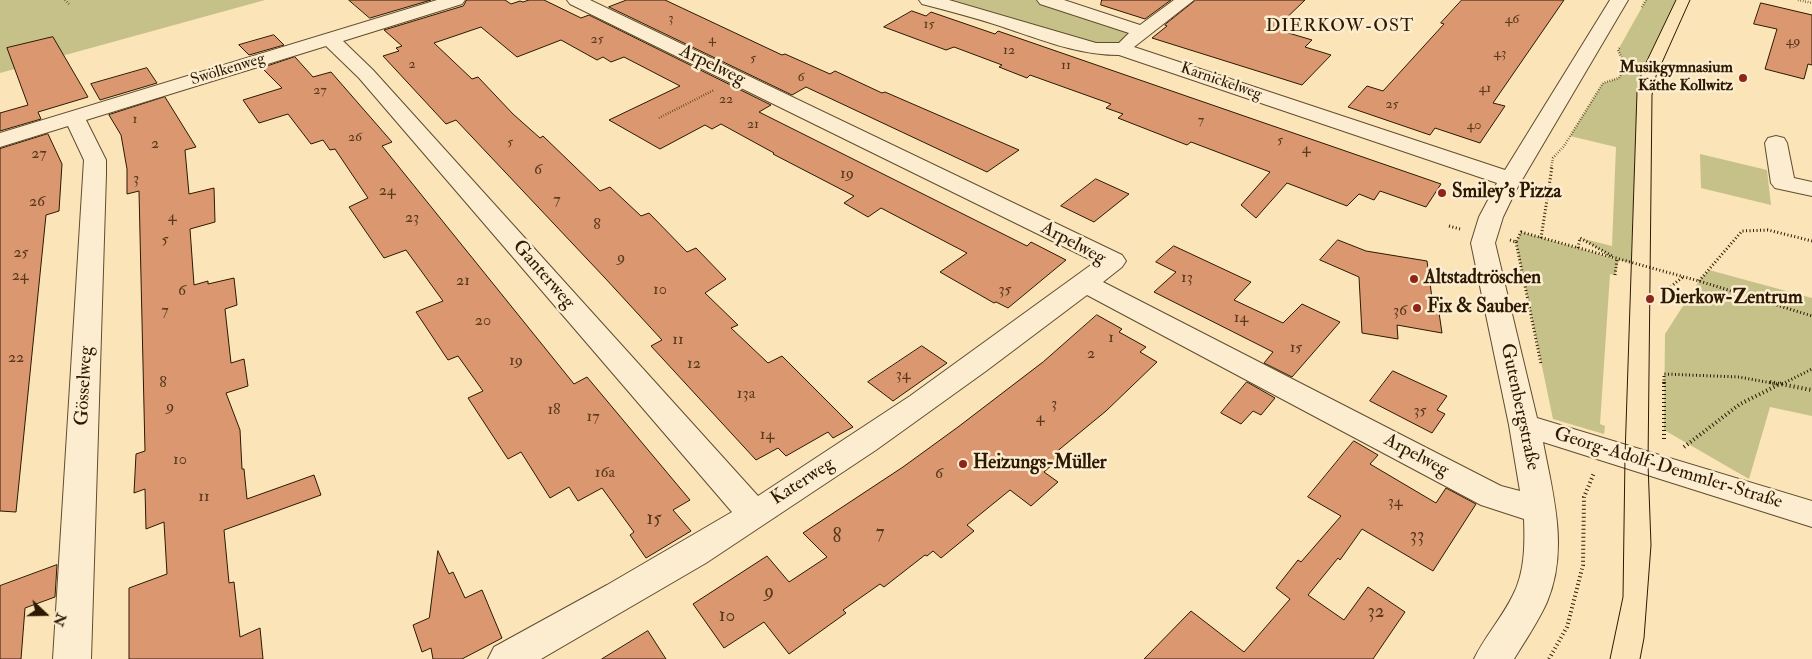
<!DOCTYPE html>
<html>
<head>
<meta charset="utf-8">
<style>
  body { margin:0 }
  #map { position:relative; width:1812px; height:659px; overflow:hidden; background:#fae4b8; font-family:"IM FELL Double Pica",serif }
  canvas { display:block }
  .north { position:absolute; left:20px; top:589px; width:50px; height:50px; -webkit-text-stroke:4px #fcedd1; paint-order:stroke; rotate:111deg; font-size:14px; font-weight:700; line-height:20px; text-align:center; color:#2c1900 }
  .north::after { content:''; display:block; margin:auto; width:18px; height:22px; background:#2c1900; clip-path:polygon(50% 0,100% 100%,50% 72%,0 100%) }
</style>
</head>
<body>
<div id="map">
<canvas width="1812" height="659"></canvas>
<div class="north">N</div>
</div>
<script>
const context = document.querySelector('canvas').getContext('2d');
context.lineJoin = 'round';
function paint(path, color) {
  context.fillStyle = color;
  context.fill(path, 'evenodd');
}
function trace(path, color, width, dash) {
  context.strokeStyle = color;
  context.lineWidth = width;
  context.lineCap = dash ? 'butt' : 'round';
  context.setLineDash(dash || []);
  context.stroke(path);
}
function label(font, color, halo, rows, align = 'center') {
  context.font = font + ' "IM FELL Double Pica",serif';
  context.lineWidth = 5;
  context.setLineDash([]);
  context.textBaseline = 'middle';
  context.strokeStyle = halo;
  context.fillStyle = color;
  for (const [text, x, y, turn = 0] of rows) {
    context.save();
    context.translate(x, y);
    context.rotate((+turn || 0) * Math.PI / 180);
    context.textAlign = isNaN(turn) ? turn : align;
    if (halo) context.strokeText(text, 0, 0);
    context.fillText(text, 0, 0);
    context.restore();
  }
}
paint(new Path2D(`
  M0,0H265L0,73Z
  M928,0H1046L1143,32L1121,49H1096Z
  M1646,0H1676L1642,71L1637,92L1631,263L1619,260L1615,275L1610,274L1600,424L1605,426L1604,434L1553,419L1516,242L1521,232L1616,259L1580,238L1612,246L1616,147L1570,136L1603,83L1619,78L1625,66L1618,50Z
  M1700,154L1767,170L1771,205L1701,188Z
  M1709,270L1812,298V416L1770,407L1749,479L1664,430L1665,334L1699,281Z`), '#c6c189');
const building = new Path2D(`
  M349,0H431L370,18Z
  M467,0H505L511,4L520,1L523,2L529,0H544L581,18L589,15L771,105L759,112L1027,246L1031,242L1066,260L1008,308L996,302L994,303L940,272L967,253L881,208L868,217L844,203L854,196L773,154L774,153L721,124L712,129L705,125L660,149L609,120L680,86L624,57L611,62L603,57L597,60L561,40L517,57L481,27L434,43L472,79L478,77L513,114L540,138L543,136L600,191L610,187L641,216L649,213L687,252L696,248L726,279L705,293L738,325L731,328L768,363L782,356L853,427L833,438L828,432L786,456L778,448L756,460L651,346L662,340L605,278L456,120L446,124L383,56L399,51L396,48L402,46L384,30L463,6Z
  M627,0H665L782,55L785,54L830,74L835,71L882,93L885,92L1019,150L987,172L806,87L792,95L609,7Z
  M1102,0H1171L1145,19L1101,5Z
  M1196,0H1305L1275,29L1312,40L1305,47L1331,55L1302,85L1152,38L1167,26L1165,25Z
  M1462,0H1564L1493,103L1505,106L1480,143L1435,128L1430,135L1348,107L1367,86L1383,91L1444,24L1441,23Z
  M1761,3L1812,15V65L1808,64L1804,79L1765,69L1777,29L1754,24Z
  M912,11L926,16L931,12L995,34L998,31L1441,184L1426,207L1380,191L1374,200L1359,194L1347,206L1287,183L1256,218L1241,205L1270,172L1191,142L1187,145L1118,118L1123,114L1106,108L1111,104L1030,75L1027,78L999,67L1002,65L954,47L946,50L884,27Z
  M274,35L284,45L249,55L239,45Z
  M53,37L88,97L38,112L41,119L0,131V113L28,105L7,48Z
  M295,57L313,77L331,72L392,142L382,146L574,384L587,377L690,500L673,510L691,531L646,558L630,535L634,532L602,488L578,501L569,487L550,498L521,452L508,459L468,398L483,391L458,356L448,360L416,312L443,301L406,250L384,258L349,207L368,198L335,149L330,150L323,140L311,144L288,114L259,123L243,100L282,88L262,68Z
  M147,68L157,83L100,100L91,84Z
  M165,97L196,147L185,150L189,194L214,188L215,222L190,229L194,285L208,281V284L234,278L237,305L225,309L231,363L244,359L248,386L226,393L240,430L242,469H244L247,499L314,475L321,495L224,530L229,583L234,582L240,637L260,628L263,659H129V588L167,574L164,522L146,529L145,489L134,493L136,454L145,451L139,191L127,194V169L121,135L109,115Z
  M48,134L62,164L59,211L46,215L16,512L0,511V149Z
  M1096,179L1129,194L1094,222L1061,206Z
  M1338,240L1366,251L1427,261L1432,298L1437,299L1442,333L1397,325L1398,339L1362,333L1359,277L1320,260Z
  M1174,246L1251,282L1234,300L1283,323L1302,304L1340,322L1292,377L1264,363L1273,352L1154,292L1176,272L1156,262Z
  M1097,315L1122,329L1119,332L1146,347L1140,352L1157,362L1106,411L1055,453L1061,457L1044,472L1058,482L1031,506L1010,490L967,525L974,531L941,558L933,551L927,556L925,555L884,587L880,584L843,610L846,613L789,654L764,622L724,648L693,604L767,556L789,582L827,557L803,533L903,467L958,427L1043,362Z
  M922,346L947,363L893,401L868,382Z
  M1393,371L1447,396L1437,410L1445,414L1432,433L1370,401Z
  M1247,382L1275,398L1261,415L1253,411L1241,424L1221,413Z
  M1354,441L1378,455L1370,464L1436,503L1446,488L1476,504L1433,571L1362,529L1340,560L1338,558L1308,595L1344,620L1368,587L1405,612L1373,659H1144L1191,611L1244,652L1290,599L1276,588L1298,560L1301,562L1341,516L1308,497Z
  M438,551L449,574L453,572L465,598L482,590L502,638L462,659H433L431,648L422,652L413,625L429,618Z
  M57,565L55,597L25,608L21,659H0V586Z
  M648,631L666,659H602Z`);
paint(building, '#db9870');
trace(building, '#2c1900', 1);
const minor = new Path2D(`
  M437,0H465L462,4L343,41L373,70L758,496L910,396L1095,262L570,4L567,0H590L1122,255L1126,261L1122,267L1103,282L1501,486L1520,491L1509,425L1471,243L1479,217L1497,183L1119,55C1078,55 1042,40 1003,27C976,18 949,11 922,4L919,0H949L1096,43H1119L1129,33L1040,4L1037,0H1064L1140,25L1174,0H1194L1134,47L1505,170L1610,0H1628L1516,190L1503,217L1495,243L1537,418L1812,501V527L1543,442C1553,495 1569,550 1547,602C1538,622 1525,641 1514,659H1474C1485,636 1502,618 1513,595C1525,572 1525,544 1524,519L1481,505L1087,295L986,371L876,450L706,563L541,659H488L494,647L607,585L732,512L359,78L326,46L86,120L106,160V174L91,659H53L84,160L68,126L0,147V133Z
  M1776,136L1784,138L1787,143L1794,178L1812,182V196L1775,188L1771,183L1765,143L1768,138Z`);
trace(minor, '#604c2e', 2);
trace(new Path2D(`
  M65,0L69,4
  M1798,0L1812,3
  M1642,7L1646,0
  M659,118L714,90
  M1551,168L1553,158L1564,146L1603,83L1619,78L1625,66L1618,50L1620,47`), '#2c1900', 2.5, [0.5, 2]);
trace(new Path2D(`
  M1449,226L1460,229
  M1541,238L1552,167
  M1510,240L1516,242L1521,232L1699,281L1812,316
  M1516,242L1541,364
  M1578,248L1580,238L1612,256
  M1615,275L1617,259
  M1699,281L1742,231L1768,230L1812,241
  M1665,291L1683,277
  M1664,384V374L1739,377L1777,384
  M1782,384L1812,369`), '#2c1900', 3, [1, 2.5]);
trace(new Path2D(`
  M1664,382V442
  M1770,382L1812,390
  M1684,447L1740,404L1784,382
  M1549,659L1567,627L1583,565L1584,497L1594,473`), '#2c1900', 4, [1, 3]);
paint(minor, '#fcedd1');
trace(new Path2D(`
  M1610,659L1623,597L1625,456L1637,92L1642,71L1676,0
  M1640,659L1644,638L1651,545L1648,464L1652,95L1656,76L1690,0`), '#2c1900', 1);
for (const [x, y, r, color] of [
  [1743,78,5,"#8f2418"],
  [1442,193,5,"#8f2418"],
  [1414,279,5,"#8f2418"],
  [1650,299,5,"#8f2418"],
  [1417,308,5,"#8f2418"],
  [963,464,5,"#8f2418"]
]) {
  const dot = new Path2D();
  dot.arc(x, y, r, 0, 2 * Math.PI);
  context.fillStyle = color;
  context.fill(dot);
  trace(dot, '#fcedd1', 2);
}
label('14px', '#58391c', null, [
  ["3",671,19],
  ["46",1512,20],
  ["15",929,25],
  ["25",597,40],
  ["4",712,40],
  ["49",1793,42],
  ["12",1009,51],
  ["43",1500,54],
  ["5",753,59],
  ["2",412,65],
  ["11",1066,66],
  ["6",801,78],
  ["41",1485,89],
  ["27",320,91],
  ["22",726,100],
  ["25",1392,105],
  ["1",135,120],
  ["7",1201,121],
  ["21",753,125],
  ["40",1474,126],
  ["26",355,138],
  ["5",1280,141],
  ["5",510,143]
]);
label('bold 16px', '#2c1900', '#fcedd1', [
  ["Musikgymnasium",1733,69],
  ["Käthe Kollwitz",1733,87]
], 'right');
label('16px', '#2c1900', '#fcedd1', [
  ["Swölkenweg",228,70,-17],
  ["Karnickelweg",1221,82,19]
]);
label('16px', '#58391c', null, [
  ["2",155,145],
  ["4",1306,150],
  ["27",39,155],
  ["6",538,171],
  ["19",847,175],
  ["3",136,180],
  ["24",387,192],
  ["7",557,201],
  ["26",37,203],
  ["4",172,218],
  ["23",412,219],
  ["8",597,226],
  ["5",165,241],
  ["25",21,254],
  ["9",621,259],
  ["24",20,277],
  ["13",1187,279],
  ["21",463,282],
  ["10",660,291],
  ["35",1005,291],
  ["6",182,292],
  ["7",165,312],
  ["36",1400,312],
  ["14",1241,319],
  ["20",483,322],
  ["1",1111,339],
  ["11",678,341],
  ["15",1296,349],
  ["2",1091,355],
  ["22",16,359],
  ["19",516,362],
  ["12",694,365],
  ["34",903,376],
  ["8",163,384],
  ["13a",746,395],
  ["3",1054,405],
  ["9",170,408],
  ["18",554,411],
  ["35",1420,412],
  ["17",593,418],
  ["4",1040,419],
  ["14",767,436],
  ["10",180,461],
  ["16a",605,474],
  ["6",939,475],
  ["11",204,498],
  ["34",1395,503]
]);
context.letterSpacing = '1px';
label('18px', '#2c1900', '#fcedd1', [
  ["DIERKOW-OST",1340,27]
]);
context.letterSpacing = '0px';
label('19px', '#2c1900', '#fcedd1', [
  ["Arpelweg",712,66,26],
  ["Arpelweg",1073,244,28],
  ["Ganterweg",543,275,49],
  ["Gösselweg",85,386,-87],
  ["Gutenbergstraße",1519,407,78],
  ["Arpelweg",1416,456,28],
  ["Georg-Adolf-Demmler-Straße",1668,469,17],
  ["Katerweg",803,482,-33]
]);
label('bold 19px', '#2c1900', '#fcedd1', [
  ["Smiley's Pizza",1452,193],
  ["Altstadtröschen",1424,279],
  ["Dierkow-Zentrum",1660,299],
  ["Fix & Sauber",1427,308],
  ["Heizungs-Müller",973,464]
], 'left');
label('19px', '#58391c', null, [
  ["15",654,520],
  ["7",880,534],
  ["33",1417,537],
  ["8",837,538],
  ["9",769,593],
  ["32",1376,613],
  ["10",727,617]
]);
</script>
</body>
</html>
